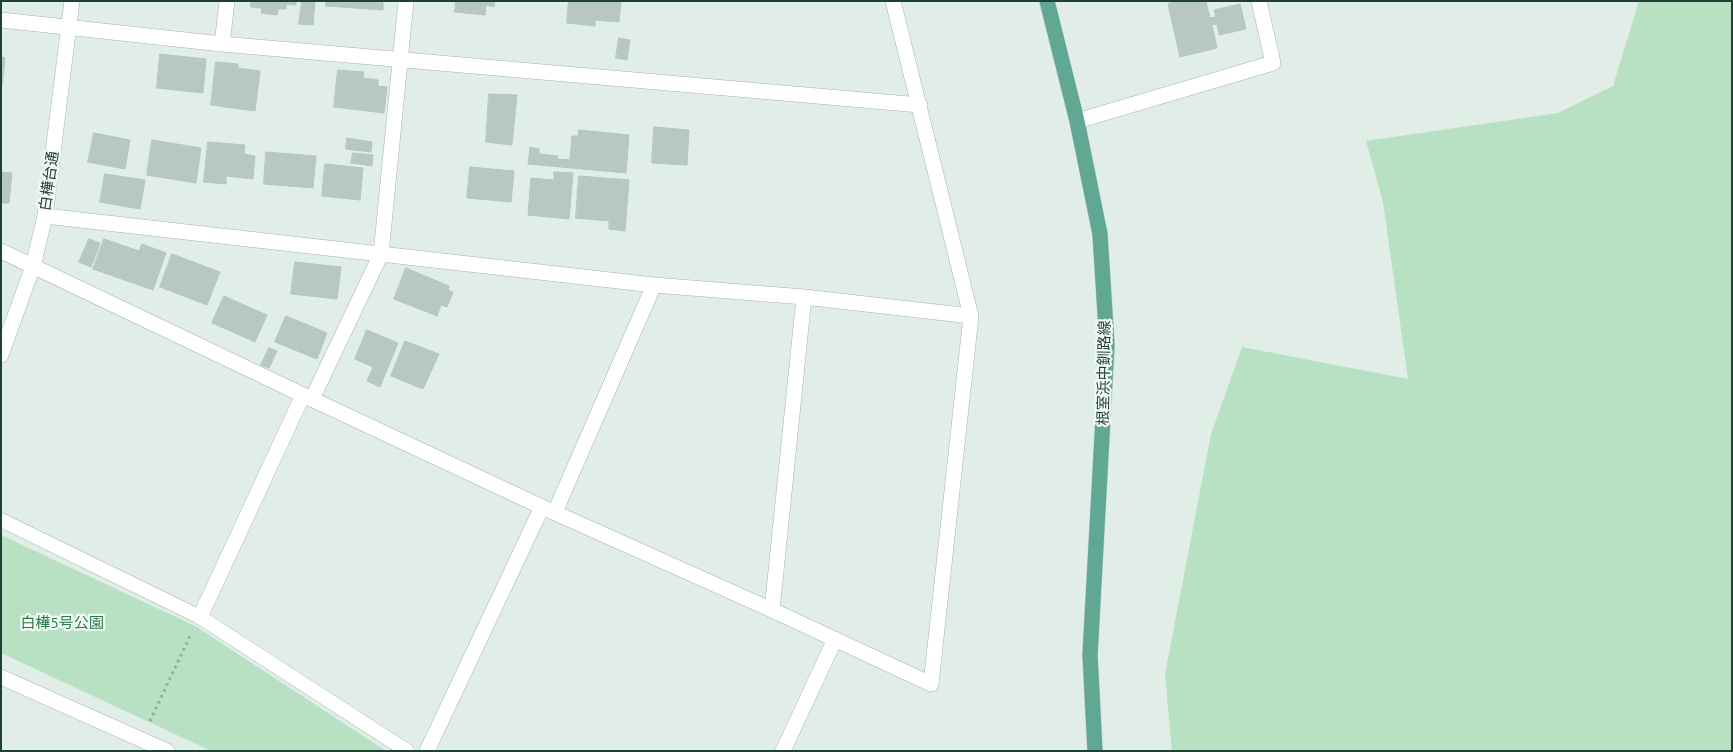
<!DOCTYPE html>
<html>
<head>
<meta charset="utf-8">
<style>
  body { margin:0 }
  #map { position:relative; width:1733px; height:752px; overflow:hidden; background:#e1ede7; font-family:Ubuntu,sans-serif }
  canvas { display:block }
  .frame { position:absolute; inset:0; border:2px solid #1f4036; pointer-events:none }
</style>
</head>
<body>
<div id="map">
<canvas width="1733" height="752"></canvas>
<div class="frame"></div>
</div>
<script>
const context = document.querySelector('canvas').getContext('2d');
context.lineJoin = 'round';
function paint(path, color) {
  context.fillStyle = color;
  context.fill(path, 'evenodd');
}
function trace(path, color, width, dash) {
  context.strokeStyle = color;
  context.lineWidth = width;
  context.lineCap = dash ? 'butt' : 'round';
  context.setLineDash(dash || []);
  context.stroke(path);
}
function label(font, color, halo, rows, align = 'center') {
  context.font = font + ' Ubuntu,"Noto Sans JP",sans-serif';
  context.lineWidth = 4.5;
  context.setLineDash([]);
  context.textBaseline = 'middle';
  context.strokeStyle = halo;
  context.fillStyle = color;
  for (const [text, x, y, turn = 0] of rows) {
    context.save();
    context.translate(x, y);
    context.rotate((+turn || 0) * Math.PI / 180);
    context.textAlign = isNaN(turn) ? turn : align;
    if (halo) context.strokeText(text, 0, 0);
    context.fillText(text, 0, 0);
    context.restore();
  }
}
paint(new Path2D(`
  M1639,1H1732V751H1172L1165,674L1211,434L1242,347L1408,379L1383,202L1366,141L1558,113L1613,86Z
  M1,535L195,626L386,751H211L1,653Z`), '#b7e1c2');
const building = new Path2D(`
  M251,1H296V5L286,4V9H278L277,15L261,13L262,8L251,7Z
  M302,1H315L313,25L299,24Z
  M326,1H383V10L326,6Z
  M456,1H495L494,7L486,5L485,15L455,12Z
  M569,1H621L619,22L595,20V26L567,23Z
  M1178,1H1206L1210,18L1216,17L1214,10L1240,4L1246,29L1219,35L1217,24L1212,25L1217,48L1180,57L1168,4Z
  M619,38L630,40L627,60L616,58Z
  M160,54L206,59L203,93L157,88Z
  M1,57L5,58L2,86L1,85Z
  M216,62L238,64V68L260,71L255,111L211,105Z
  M338,70L364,72L363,78L378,80V86L387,87L384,113L334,107Z
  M489,94L517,95L512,145L486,142Z
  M654,127L689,130L687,165L652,163Z
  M579,130L629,135L626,173L528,164L530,147L539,149V154L558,156L557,159L570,160L572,136H578Z
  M94,133L130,140L125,169L88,162Z
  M347,138L372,142L371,152L346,149Z
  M152,140L201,148L196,183L147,175Z
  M208,142L245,145L244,154L255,156L253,179L226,176V184L204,182Z
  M266,152L316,156L313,188L264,184Z
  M353,153L373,155L372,166L351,163Z
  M325,164L363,168L360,200L322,196Z
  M470,167L514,171L511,202L467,198Z
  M1,172L12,173L9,203H1Z
  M554,172L573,173L569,219L528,215L531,178L554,180Z
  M105,174L145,180L140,209L100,202Z
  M579,176L629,180L625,231L609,229V221L576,218Z
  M89,239L100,243L91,267L79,262Z
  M104,239L139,251L142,244L166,253L153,290L93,269Z
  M172,254L220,272L207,305L160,287Z
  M295,262L341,267L337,299L291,294Z
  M406,268L449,286L448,290L453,292L447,307L441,305L437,316L394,299Z
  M224,296L267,315L255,342L212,323Z
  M286,316L327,333L317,359L275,342Z
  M367,330L398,343L380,387L367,381L373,367L355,359Z
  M405,341L439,354L423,389L391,376Z
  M269,348L277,351L269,368L261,365Z`);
paint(building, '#b6c8c0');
trace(building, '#b2c7be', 1);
const lane = new Path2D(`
  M1,520L200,617L407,751`);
const street = new Path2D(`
  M1,20L222,44L920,105
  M222,44L227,1
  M1077,121L1273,63L1259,1
  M45,216L654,285L804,297L971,316
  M1,251L303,395L542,507L772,610L931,684L971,316L893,1
  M312,399L381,254L406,1
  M555,512L654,285
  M772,610L804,297
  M200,617L303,395
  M1,677L167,751
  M427,751L542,507
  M783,751L835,639`);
const secondary = new Path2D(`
  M1,355L33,266L45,216L72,1`);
const primary = new Path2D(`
  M1047,1L1077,121L1100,234L1107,345L1090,655L1095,751`);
trace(lane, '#a3b6ae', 15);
trace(street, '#a3b6ae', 16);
trace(secondary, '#9ebab0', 16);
trace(primary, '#c0cac7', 16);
trace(new Path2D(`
  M150,721L191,634`), '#7eb4a2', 3, [2.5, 4]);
trace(lane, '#fff', 14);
trace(street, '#fff', 15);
trace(secondary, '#fff', 15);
trace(primary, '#60a794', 15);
label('15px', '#1f4036', '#f2f9f5', [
  ["白樺台通",49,181,-82],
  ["根室浜中釧路線",1104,373,-89]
]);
label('15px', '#257b45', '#f2f9f5', [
  ["白樺5号公園",62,623]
]);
</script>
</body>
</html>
